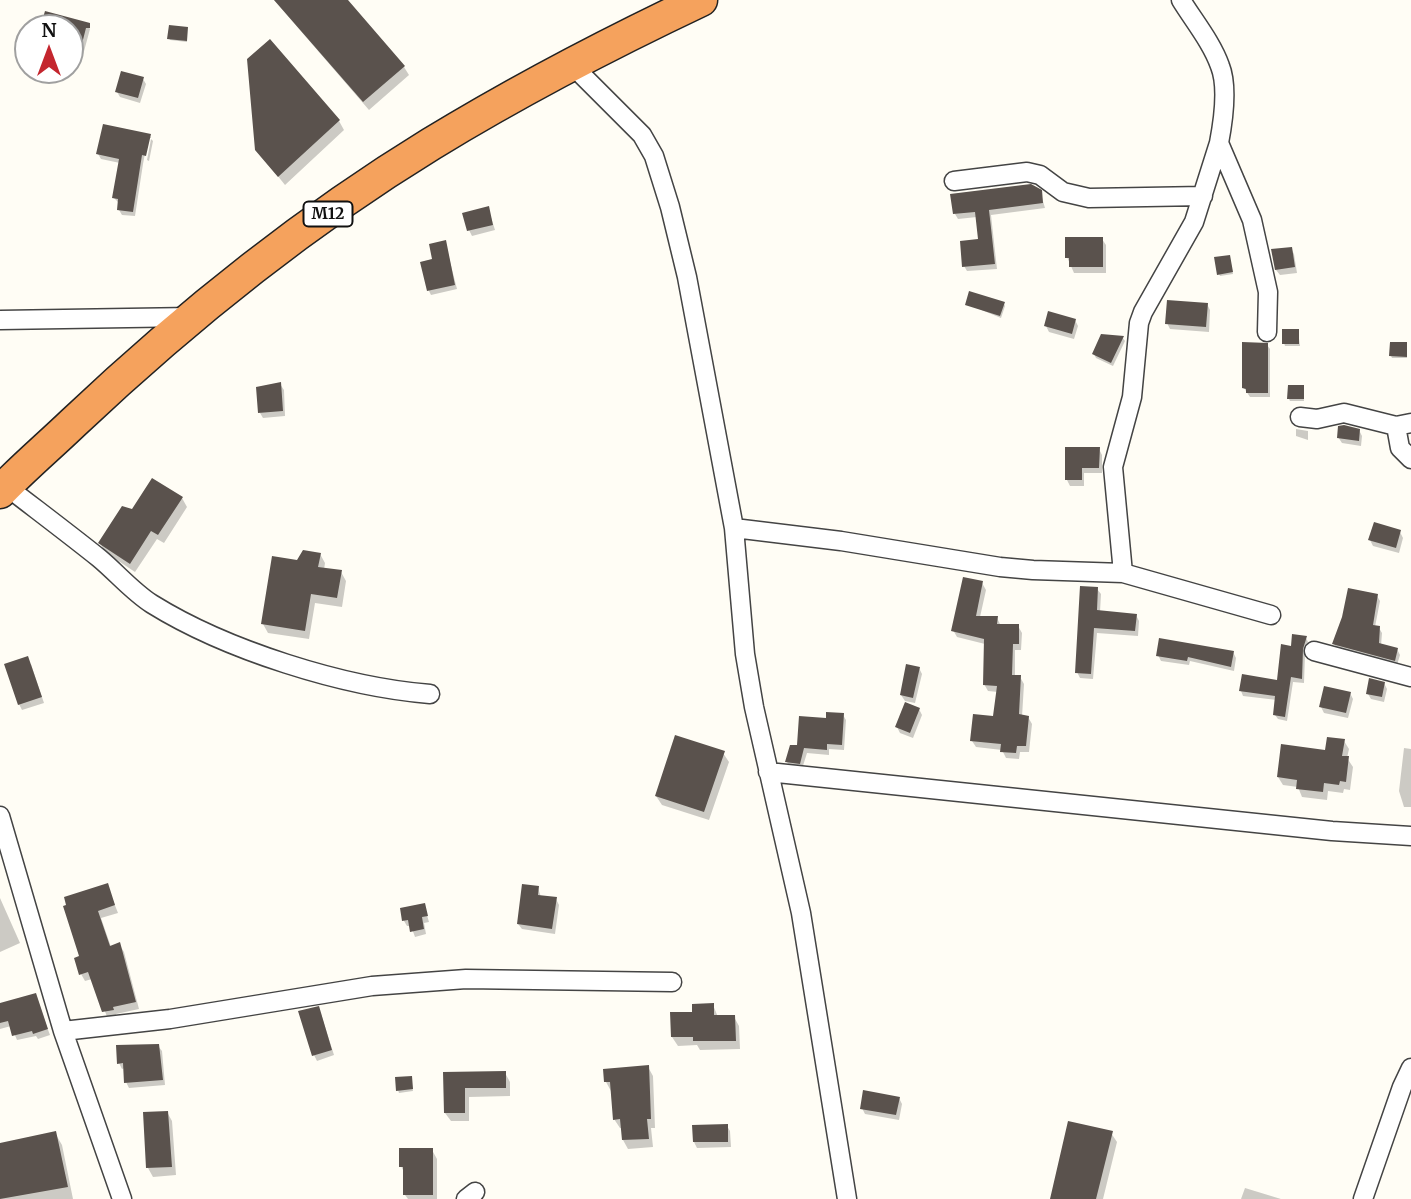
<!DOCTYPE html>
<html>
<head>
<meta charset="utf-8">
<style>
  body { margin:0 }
  #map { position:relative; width:1411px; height:1199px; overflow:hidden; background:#fffdf5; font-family:Merriweather,serif }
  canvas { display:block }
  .north { position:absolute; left:14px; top:14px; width:70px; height:70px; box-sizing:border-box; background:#fff; border:2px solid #a0a0a0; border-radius:50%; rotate:0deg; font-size:19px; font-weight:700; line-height:28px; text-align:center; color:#111 }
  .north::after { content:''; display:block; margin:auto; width:24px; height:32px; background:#c4262e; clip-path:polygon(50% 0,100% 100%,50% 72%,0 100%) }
</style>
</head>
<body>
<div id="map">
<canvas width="1411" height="1199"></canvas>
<div class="north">N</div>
</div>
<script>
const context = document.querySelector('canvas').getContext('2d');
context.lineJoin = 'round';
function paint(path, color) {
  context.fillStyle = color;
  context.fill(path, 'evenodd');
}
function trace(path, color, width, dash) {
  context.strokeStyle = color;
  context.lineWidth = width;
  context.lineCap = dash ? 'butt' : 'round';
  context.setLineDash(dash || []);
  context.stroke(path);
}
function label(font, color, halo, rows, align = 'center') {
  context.font = font + ' Merriweather,serif';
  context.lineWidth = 7;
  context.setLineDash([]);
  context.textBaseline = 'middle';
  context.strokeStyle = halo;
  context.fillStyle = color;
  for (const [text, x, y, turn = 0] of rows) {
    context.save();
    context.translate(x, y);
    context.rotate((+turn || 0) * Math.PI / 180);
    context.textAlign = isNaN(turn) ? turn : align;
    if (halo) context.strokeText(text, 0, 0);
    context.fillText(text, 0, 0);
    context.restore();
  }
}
paint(new Path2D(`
  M274,0H346L404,67L409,75L369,110Z
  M87,24L90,29L83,55L70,51V28H42Z
  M187,29V42L170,40L169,38Z
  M143,79L146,84L140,103L120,97L117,92Z
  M339,121L344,130L285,185L257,150Z
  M150,136L151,138H148L143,164L135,216L122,215L119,210V203L114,198L120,163L101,159L98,154Z
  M151,139L153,141L149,161L147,160Z
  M1040,191L1045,208L991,215L997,269L967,271L964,266L980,241L977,217L958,219L955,214L952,196Z
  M488,208L495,230L472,236L469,230Z
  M1102,239L1106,245V273H1074L1067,257Z
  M445,242L457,289L431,295L429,291L435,260Z
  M1291,248L1294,254L1297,273L1280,275L1276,270Z
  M1230,259L1233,274L1220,276L1219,274Z
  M967,304H1004L1005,306L1001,318Z
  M1207,304L1210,310L1209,332L1170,329L1167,323Z
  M1075,320L1078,326L1074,339L1049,332L1046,326Z
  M1298,331L1300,346H1285L1284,343Z
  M1122,337L1125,341L1113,366L1096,358L1094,354Z
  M1406,344L1407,358H1392L1391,356Z
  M1267,345L1270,349V397H1250L1244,388Z
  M280,384L284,390L285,416L263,418L260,413Z
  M1303,386L1304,401H1290L1289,399Z
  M1296,429L1308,431V440L1296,436Z
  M1359,430L1362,436L1361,446L1342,443L1338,437Z
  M1067,449H1099L1102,455V473H1084V486H1070L1067,480Z
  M182,498L187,507L164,543L157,539L135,572L105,552L100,543L133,511Z
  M1400,532L1403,538L1399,553L1373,546L1370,540Z
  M320,554L325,563L324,570L341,572L346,581L342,607L315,603L309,639L268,633L263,624L298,562Z
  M982,583L986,590L980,617L997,618L1001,626H1018L1022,633L1021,650H1015V677H1020L1024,684L1022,717H1028L1032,724L1029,752H1020L1019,759L1006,758L1002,750L976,747L972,741L995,718L998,692L988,691L984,684L985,644L957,637L953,630Z
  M1097,589L1101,594L1100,612L1136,615L1139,621L1138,636L1097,633L1093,679L1080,678L1077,672Z
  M1377,596L1380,601L1375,627L1379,628L1382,633L1381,646L1397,649L1400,655L1397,665L1337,649L1334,644Z
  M1306,638L1308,642L1305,655L1304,683L1293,682L1287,721L1278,719L1275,715L1277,700L1243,696L1241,691L1279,682L1292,647Z
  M1233,652L1236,658L1234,671L1190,661L1189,665L1161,661L1158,655Z
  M31,664L44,703L22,710L19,704Z
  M919,668L922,674L915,703L905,701L901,695Z
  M1384,683L1387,689L1384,702L1371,699L1368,694Z
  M1350,693L1353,699L1348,718L1324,713L1321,707Z
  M919,709L922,715L913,738L900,733L897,727Z
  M843,715L846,720L844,750L829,749V755L807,753L802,769L790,767L787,762L828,720Z
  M1344,741L1349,749L1347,758L1353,767L1350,790L1344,789L1343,793L1328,791L1327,800L1302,797L1298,787L1283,785L1278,777Z
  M1404,748L1411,749V807H1404L1399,791Z
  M723,753L729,762L709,820L662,805L656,796Z
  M107,885L118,913L101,918L111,947L119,944L124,952L139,1009L116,1014L117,1018L108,1019L92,979L85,981L81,974L82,957L65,907Z
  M538,888L541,897L556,899L559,905L555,934L522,929L518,924Z
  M0,898L20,943L0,952Z
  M424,905L429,922L424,923L426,934L415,937L411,926H407L404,921L402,910Z
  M35,995L50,1035L38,1039L36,1036L17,1040L11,1026L0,1029V1005Z
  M713,1005L718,1017H734L739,1026L740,1049L700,1050L697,1045L678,1046L672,1037L694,1013Z
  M321,1014L334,1055L317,1061L314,1055Z
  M158,1046L162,1051L165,1085L129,1088L126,1082L125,1068L122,1069L119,1063Z
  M648,1067L653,1076L655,1128H651L653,1147L628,1149L623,1140L622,1128H620L614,1119L611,1091L606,1082Z
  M505,1073L510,1082V1096L469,1097V1121H451L445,1113V1074Z
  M411,1078L413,1091L399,1093L398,1090Z
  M899,1098L902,1104L899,1120L865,1114L862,1108Z
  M167,1112L172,1121L176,1175L153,1177L148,1168Z
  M727,1126L730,1131L731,1147L697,1148L694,1142Z
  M55,1133L62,1145L73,1199H0V1145Z
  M1111,1133L1117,1142L1103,1199H1053Z
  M432,1150L437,1159V1199H408L405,1195V1174L401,1166Z
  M1245,1188L1281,1199H1241Z`), '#0003');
paint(new Path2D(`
  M274,0H348L405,66L363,102Z
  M45,11L90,23V28H86L75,71H70V28H40Z
  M169,25L188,27L187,41L167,39Z
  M270,39L340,120L278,177L255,150L247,59Z
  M121,71L144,77L138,98L115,92Z
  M103,124L151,134L146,156L142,155L133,212L117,210L118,199L112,198L119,159L96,154Z
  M1031,184L1042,190L1043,203L989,210L995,264L962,267L960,241L978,239L975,212L953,214L950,194Z
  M489,206L493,225L467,231L462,213Z
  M1065,237H1103V267H1069V258H1065Z
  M446,240L455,285L427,291L420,262L432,259L429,244Z
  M1292,247L1295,267L1275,270L1271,249Z
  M1230,255L1233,272L1217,275L1214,257Z
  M969,291L1005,302L1000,316L965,305Z
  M1167,300L1208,303L1206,327L1165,324Z
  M1048,311L1076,319L1072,334L1044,326Z
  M1282,329H1299V344H1282Z
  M1101,334L1124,336L1111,363L1092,354Z
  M1242,342L1268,343V393H1246V389L1242,388Z
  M1390,342H1407V357L1389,356Z
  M281,382L283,411L258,413L256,387Z
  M1288,385H1304V399H1287Z
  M1344,425L1360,429L1359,441L1337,438L1338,426Z
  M1065,447H1100L1099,468H1082V480H1065Z
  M152,478L183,497L158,535L151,531L130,564L98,543L122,506L132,509Z
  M1374,522L1401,530L1396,548L1368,540Z
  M303,550L321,553L318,567L342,570L337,598L311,594L305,631L261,624L272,556L297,560Z
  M963,577L983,581L976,616H998L997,624H1019V644H1013L1012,675H1021L1019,714L1029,716L1026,746H1017L1016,753L1000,752L1001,744L970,741L973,714L993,716L997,686L983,685L984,639L951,631Z
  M1080,586L1098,587L1097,610L1137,614L1135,631L1094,628L1091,674L1075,673Z
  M1348,588L1378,594L1373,625L1380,626L1379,643L1398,648L1395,661L1332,644L1342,617Z
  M1292,634L1307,636L1303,649L1302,679L1291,677L1285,717L1273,715L1275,696L1239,691L1242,674L1277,680L1281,644L1291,646Z
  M1159,638L1234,651L1231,667L1188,657L1187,661L1156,656Z
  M28,656L42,697L18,705L4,664Z
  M906,664L920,667L913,698L900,695Z
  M1369,678L1385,682L1382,697L1366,694Z
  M1324,686L1351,692L1346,713L1319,707Z
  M905,702L920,708L910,733L895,727Z
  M826,712L844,713L842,745L827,744V750L804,748L800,764L785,762L790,745H797L799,716L826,718Z
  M675,735L725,751L704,812L655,796Z
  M1327,737L1345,739L1342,756H1349L1346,782L1340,781L1339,785L1324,783L1323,792L1296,789L1297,780L1277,777L1281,744L1325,750Z
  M108,883L115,905L98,911L110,946L120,942L136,1002L113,1007L114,1010L102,1012L88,972L79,975L74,958L79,956L63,906L66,905L64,897Z
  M522,884L539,886L538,895L557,897L552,929L517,924Z
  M425,903L428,916L422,917L424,929L410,932L408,920L402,921L400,908Z
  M36,993L48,1029L33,1034L32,1031L12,1036L8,1021L0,1023V1003Z
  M714,1003V1015H735L736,1041H693V1037H671L670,1012H692V1004Z
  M319,1006L332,1050L312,1056L298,1011Z
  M159,1044L163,1080L124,1083L123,1063L117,1064L116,1045Z
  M649,1065L651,1119H647L649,1139L622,1140L620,1119L613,1120L610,1082H604L603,1069Z
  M506,1071V1088H465V1113H444L443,1072Z
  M412,1076L413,1089L396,1091L395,1077Z
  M863,1090L900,1097L896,1115L860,1109Z
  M168,1111L172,1167L146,1168L143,1112Z
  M1068,1121L1113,1131L1096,1199H1050Z
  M728,1124V1142H693L692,1125Z
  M56,1131L68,1187L0,1199V1143Z
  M399,1148H433V1195H403V1167H399Z`), '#5a524d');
const street = new Path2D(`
  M571,64L642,135L654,156L670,207L687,277L734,528L745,654L754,707L801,913L847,1199
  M1219,143L1252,220L1268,292L1267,332
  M954,181L1027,172L1040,175L1063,192L1089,198L1203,196
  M0,320L192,317
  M1300,417L1317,419L1344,413L1396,426L1411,423
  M1396,426L1400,448L1411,459
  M6,486C37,510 69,534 99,558C117,573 133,592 152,604C226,650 343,687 430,694
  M734,528L841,541L1000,567L1033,570L1123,573L1271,615
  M1123,573L1113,467L1132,397L1139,323L1143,312L1194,222L1219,143C1223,122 1228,86 1220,66C1212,43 1194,21 1181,0
  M1314,651L1411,677
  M768,772L1332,831L1411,836
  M0,816L63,1031L122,1199
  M63,1031L170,1019L372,986L466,979L672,982
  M466,1199L475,1192
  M1363,1199L1402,1087L1411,1068`);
const highway = new Path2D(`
  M0,492C23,468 49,446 73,423C182,320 302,223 431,144C518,91 608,44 701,0`);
trace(street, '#444', 21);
trace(highway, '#222', 35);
trace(street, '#fff', 18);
trace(highway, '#f5a25d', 32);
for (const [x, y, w] of [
  [328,214,49]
]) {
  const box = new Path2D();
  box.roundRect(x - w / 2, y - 12.5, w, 25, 5);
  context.fillStyle = '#fff';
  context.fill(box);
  trace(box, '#111', 2);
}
label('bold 16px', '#111', null, [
  ["M12",328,214]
]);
</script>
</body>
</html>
